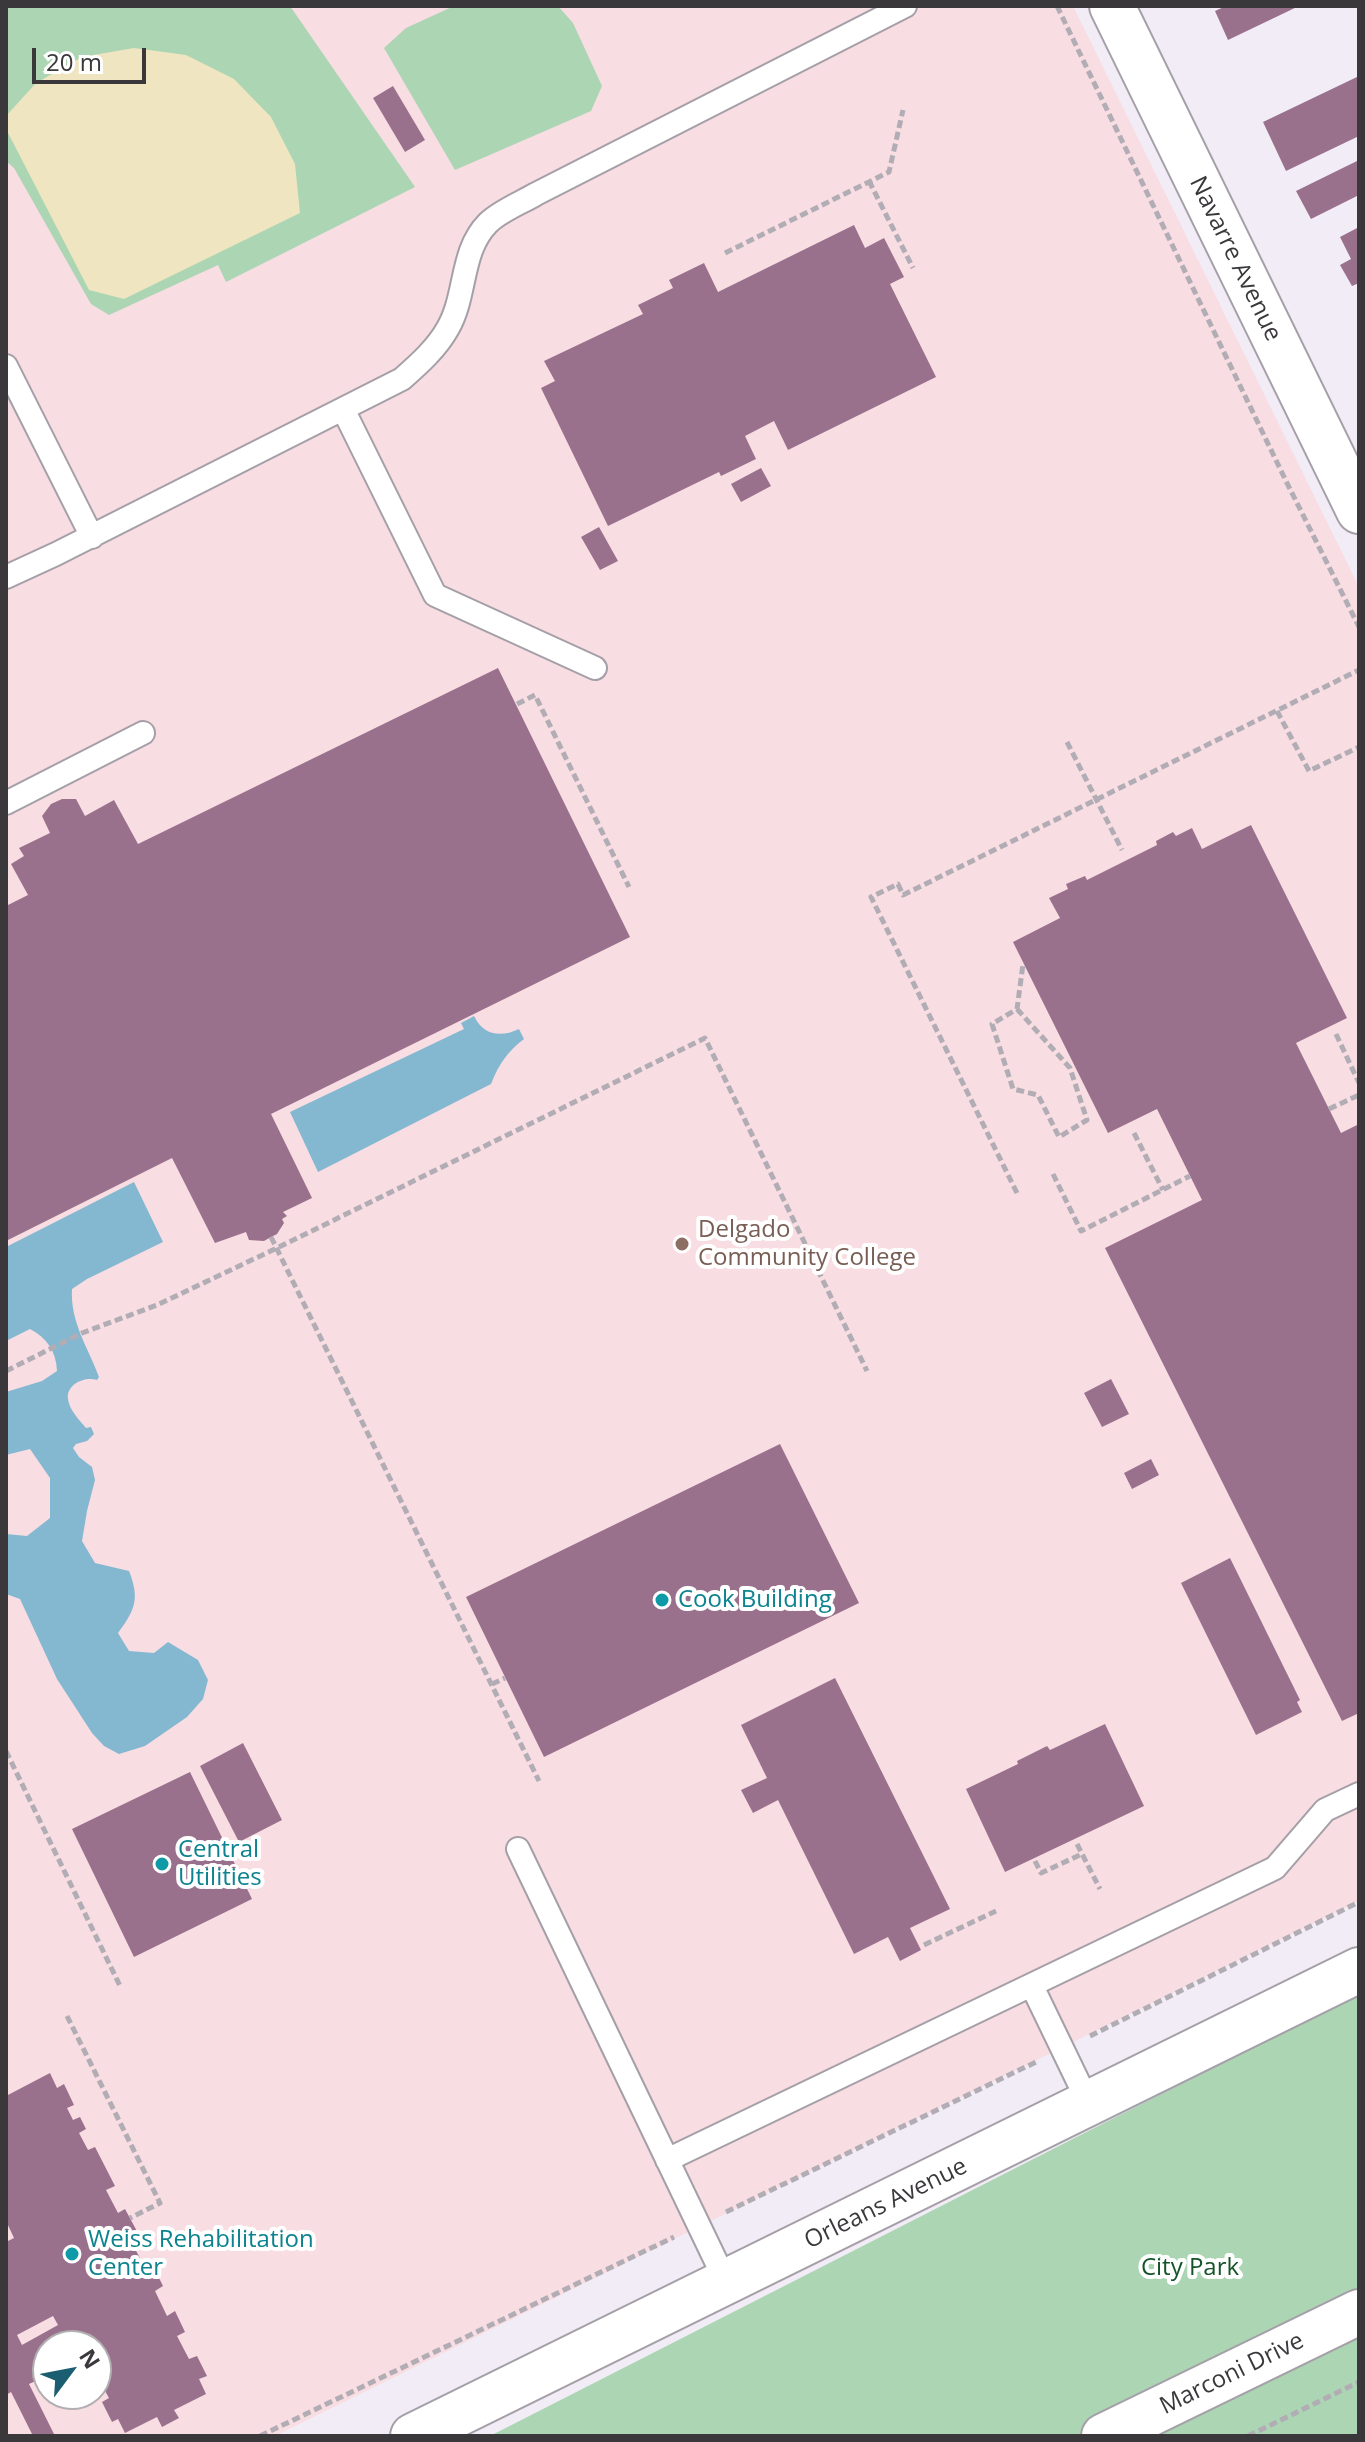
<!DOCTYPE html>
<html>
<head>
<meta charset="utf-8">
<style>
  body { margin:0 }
  #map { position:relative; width:1365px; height:2442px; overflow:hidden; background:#f2ecf6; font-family:"Open Sans",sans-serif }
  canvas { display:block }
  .frame { position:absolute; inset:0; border:8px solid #3b383c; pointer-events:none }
  .north { position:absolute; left:32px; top:2330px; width:80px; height:80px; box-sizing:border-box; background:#fff; border:2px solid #b1afb1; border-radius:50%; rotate:58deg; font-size:22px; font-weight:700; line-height:32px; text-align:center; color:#3b383c }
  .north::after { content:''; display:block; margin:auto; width:28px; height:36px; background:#1b5e71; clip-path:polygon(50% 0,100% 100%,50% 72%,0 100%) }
  .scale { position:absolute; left:32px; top:48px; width:114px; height:36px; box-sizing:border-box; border:4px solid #3b383c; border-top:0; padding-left:10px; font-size:24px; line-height:28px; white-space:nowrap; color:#3b383c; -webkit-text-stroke:6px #fff; paint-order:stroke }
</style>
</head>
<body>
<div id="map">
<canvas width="1365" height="2442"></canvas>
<div class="frame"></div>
<div class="north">N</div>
<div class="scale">20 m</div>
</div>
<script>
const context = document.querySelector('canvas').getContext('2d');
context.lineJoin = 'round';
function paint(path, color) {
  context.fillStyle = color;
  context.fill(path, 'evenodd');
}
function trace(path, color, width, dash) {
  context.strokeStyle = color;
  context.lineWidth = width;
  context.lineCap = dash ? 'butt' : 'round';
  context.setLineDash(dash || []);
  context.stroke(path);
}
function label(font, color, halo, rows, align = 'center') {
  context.font = font + ' "Open Sans",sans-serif';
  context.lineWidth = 8;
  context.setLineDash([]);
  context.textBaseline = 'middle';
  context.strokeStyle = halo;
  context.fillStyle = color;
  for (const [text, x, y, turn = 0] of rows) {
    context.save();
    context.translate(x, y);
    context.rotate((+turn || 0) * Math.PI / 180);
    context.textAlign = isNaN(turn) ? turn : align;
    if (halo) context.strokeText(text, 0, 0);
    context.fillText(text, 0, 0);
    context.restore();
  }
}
paint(new Path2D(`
  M6,6H1073L1359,587V1901L275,2436H6ZM48,2346H96V2394H48Z`), '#f8dde2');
paint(new Path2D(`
  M6,6H290L415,187L226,282L218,265L109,315L91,304L14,168L6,161Z
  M454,6H558L573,23L602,86L591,111L455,170L384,48L406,28Z
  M1359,1993V2436H490Z`), '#abd5b3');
paint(new Path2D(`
  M134,48L186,55L234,79L271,117L295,164L300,213L124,299L89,290L6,129V116L36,83L82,57Z`), '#efe5c0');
paint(new Path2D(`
  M474,1016C483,1035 500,1038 519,1029L524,1039C507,1052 499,1064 491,1084L318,1172L290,1112L464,1029L461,1023Z
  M134,1182L163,1242L87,1279L72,1289C70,1322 88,1347 99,1377L97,1380C85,1376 66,1384 68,1399C69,1409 79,1420 86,1428L91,1427L94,1434L87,1441L76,1444L73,1448L79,1457L92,1467L95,1480L87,1511L82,1541L95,1563L129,1571C140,1599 135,1610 118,1633L129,1651L154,1653L168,1642L198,1660L208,1680L203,1699L187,1717L145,1746L119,1754L104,1746L92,1733L57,1679L20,1599L6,1594V1534L27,1536L50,1518V1478L30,1449L6,1455V1392L42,1381L57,1371C56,1351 47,1338 30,1329L6,1341V1247Z`), '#84b8d1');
paint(new Path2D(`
  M1226,6H1299L1228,40L1215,11Z
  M1359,76V136L1286,171L1263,122Z
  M393,86L425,140L405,152L373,98Z
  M1359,160V195L1311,219L1296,191Z
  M854,225L865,248L884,238L904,277L890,284L936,377L788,450L774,421L745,436L756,459L721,476L719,472L608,526L541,388L555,381L544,361L643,314L638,305L673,288L669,280L704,263L718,292Z
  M1359,227V283L1352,286L1340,265L1351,259L1340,237Z
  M761,468L771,486L741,502L731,484Z
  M599,527L618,561L600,570L581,537Z
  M498,668L630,937L271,1114L312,1198L283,1212L287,1216L282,1219L284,1223L277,1234L271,1237L264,1241L249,1240L246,1232L215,1243L172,1158L6,1241V906L28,895L11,864L24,856L19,848L50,833L42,816L51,804L62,799H76L85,816L114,800L138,844Z
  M1251,825L1347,1018L1296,1043L1341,1133L1359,1124V1713L1342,1721L1105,1248L1202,1200L1157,1109L1108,1133L1013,942L1060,918L1049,898L1068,889L1066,884L1085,876L1087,880L1157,845L1156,841L1173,832L1176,836L1192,828L1202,849Z
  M1111,1379L1129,1414L1102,1427L1084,1393Z
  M780,1444L859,1603L544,1757L466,1597Z
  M1151,1459L1159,1475L1132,1489L1124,1473Z
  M1230,1558L1300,1700L1297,1702L1302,1712L1256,1735L1181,1583Z
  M835,1678L950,1909L910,1928L921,1950L900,1961L888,1937L854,1954L778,1800L753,1813L741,1790L767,1778L741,1725Z
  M1105,1724L1144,1806L1005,1872L966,1789L1018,1764L1017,1761L1047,1746L1050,1750Z
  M243,1743L282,1820L239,1842L200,1766Z
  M190,1772L252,1899L134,1957L72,1829Z
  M50,2073L57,2088L64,2084L74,2105L67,2108L73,2120L80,2117L86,2129L79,2133L88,2150L95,2147L115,2186L106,2190L118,2213L125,2209L139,2235L130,2239L146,2270L153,2266L163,2286L155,2291L167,2316L175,2311L185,2332L177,2336L189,2359L197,2356L207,2376L199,2379L206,2394L174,2410L179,2418L162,2427L157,2417L125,2433L118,2419L112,2422L102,2402L109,2398L96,2375V2346H84L82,2342L74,2346H48V2367L37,2373L40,2379L29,2384L55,2436H33L11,2392L6,2395V2242L14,2238L6,2221V2096ZM53,2316L58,2325L22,2345L17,2335Z`), '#9a718d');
const lane = new Path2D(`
  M6,366L92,537
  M343,409L435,595L595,668
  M6,577L56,554L402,379C419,364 437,348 448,328C467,295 460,251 488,223C500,211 521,203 536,194L905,6
  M6,803L143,733
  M518,1849L726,2282
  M1032,1986L1089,2104
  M667,2160L1275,1868L1325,1810L1359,1794`);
const street = new Path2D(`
  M1112,6L1359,511`);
const secondary = new Path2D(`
  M413,2436L1359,1970
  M1104,2436L1359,2312`);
trace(lane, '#a59fa8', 26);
trace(street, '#a59fa8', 48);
trace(secondary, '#a59fa8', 48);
trace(new Path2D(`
  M1057,6L1286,481L1359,627
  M869,181L913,268
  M725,253L889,172L903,110
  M517,704L535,695L629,887
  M1277,711L1309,771L1359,747
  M1067,742L1122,850
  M1017,1009L1070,1068L1087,1120L1059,1137L1038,1095L1013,1089L992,1024L1017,1009L1023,964
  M1336,1034L1359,1083
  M1329,1109L1359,1095
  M1134,1133L1163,1190
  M1053,1174L1081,1231L1190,1176
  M1017,1193L871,897L898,884L903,895L1359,670
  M271,1237L539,1781
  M6,1371L82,1333L157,1305L277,1248L705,1038L867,1371
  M492,1684L505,1678
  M6,1751L121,1988
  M1077,1844L1100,1889
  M1035,1861L1041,1873L1082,1854
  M924,1945L996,1911
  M67,2016L160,2203L130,2218
  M1090,2036L1359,1902
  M726,2212L1038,2061
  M260,2436L674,2237
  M1248,2436L1359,2382`), '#b2adb5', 5, [8, 4]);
trace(lane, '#fff', 22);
trace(street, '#fff', 44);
trace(secondary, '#fff', 44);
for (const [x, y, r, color] of [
  [682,1244,8,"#8d6e63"],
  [662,1600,8,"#0f9aa8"],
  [162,1864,8,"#0f9aa8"],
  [72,2254,8,"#0f9aa8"]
]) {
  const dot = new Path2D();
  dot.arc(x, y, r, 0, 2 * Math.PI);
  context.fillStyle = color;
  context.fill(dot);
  trace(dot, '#fff', 3);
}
label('24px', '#3b383c', '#fff', [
  ["Navarre Avenue",1235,259,64],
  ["Orleans Avenue",886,2204,-26],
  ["Marconi Drive",1232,2374,-26]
]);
label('24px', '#785e54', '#fff', [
  ["Delgado",698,1230],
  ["Community College",698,1258]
], 'left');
label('24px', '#0d838f', '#fff', [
  ["Cook Building",678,1600],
  ["Central",178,1850],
  ["Utilities",178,1878],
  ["Weiss Rehabilitation",88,2240],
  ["Center",88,2268]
], 'left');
label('24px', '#145429', '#fff', [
  ["City Park",1190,2268]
]);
</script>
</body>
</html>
